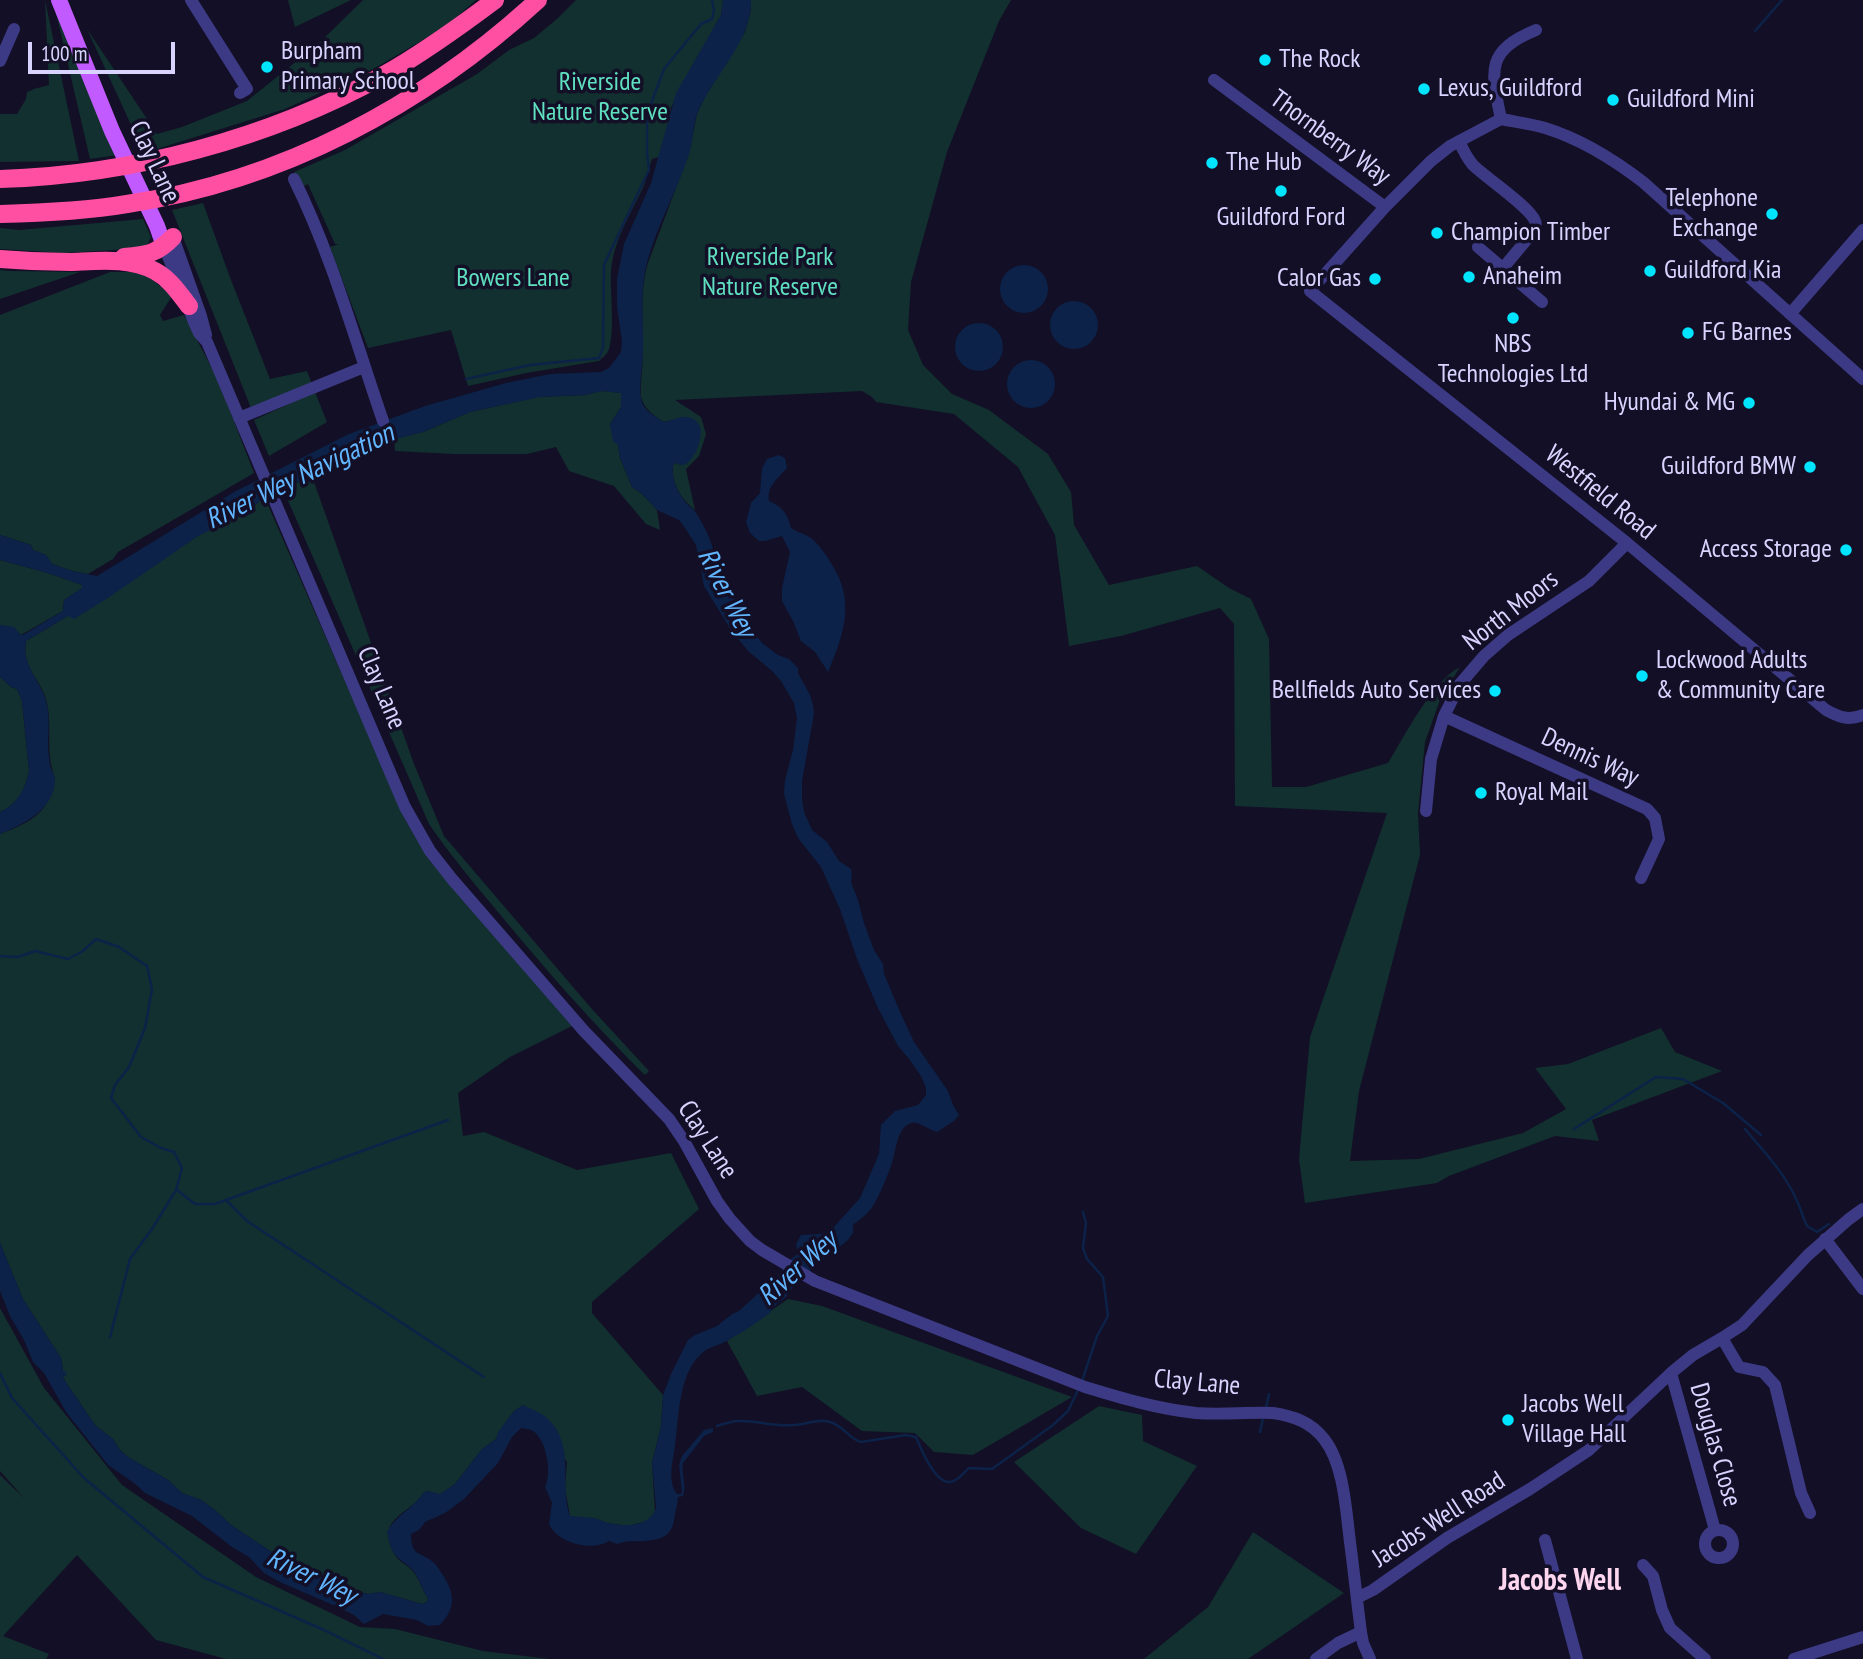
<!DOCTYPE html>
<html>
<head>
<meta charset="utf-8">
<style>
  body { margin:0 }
  #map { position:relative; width:1863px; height:1659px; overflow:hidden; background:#130f26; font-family:"PT Sans Narrow",sans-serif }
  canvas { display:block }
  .scale { position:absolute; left:28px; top:42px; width:147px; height:32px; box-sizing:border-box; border:4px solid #d9d4ff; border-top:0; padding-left:9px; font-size:21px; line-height:24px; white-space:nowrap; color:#d9d4ff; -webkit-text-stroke:5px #130f26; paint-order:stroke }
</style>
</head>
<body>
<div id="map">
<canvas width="1863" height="1659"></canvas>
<div class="scale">100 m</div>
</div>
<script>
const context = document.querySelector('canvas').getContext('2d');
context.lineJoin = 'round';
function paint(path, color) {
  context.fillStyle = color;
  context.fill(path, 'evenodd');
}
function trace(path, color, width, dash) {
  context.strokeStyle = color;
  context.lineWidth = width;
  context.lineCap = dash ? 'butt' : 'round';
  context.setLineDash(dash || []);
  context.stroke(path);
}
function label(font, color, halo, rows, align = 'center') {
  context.font = font + ' "PT Sans Narrow",sans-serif';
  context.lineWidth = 7;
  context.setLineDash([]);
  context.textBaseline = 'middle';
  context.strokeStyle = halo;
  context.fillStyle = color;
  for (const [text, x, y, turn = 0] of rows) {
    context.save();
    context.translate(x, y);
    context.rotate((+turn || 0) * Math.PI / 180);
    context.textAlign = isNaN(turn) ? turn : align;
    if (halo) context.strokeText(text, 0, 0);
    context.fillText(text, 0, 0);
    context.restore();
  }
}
paint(new Path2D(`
  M45,0L79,161L0,162V114H17L26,99L27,92L34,89L49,85Z
  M53,0L118,155L90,159Z
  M288,0H351L295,27Z
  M363,0H476L445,27L375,68L285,109L144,153L87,29L157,134L182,127L247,101L318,44Z
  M576,0H723L721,15L671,107L669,123L659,157L652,159C649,169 646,181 642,190C629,217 613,242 611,272C610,294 615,329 609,349C607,355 603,357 599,361L526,373L468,386L451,330L368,348L330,247L339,244H335L308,184L302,187L294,172L345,150L477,74L509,50L534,38L557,19Z
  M751,0H1011L999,21L947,152L911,282L908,330L923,365L952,394L989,410L1048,454L1071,492L1074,525L1109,585L1197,566L1229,588L1251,599L1269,639L1272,787H1306L1388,763C1404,737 1433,680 1460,667L1441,697L1425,742L1418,813L1420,855L1359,1091L1350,1161L1419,1159L1523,1133L1566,1109L1535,1068L1568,1064L1661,1028L1675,1052L1722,1071L1592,1120L1599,1141L1555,1136L1449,1176L1437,1183L1305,1203L1299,1159L1310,1037L1387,813L1235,806L1234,624L1220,608L1121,636L1069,646L1055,535L1018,467L954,414L876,402L872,397L862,391L675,400L701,417L706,434L699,456L686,469L695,510C681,499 671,483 673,465L675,463L681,465L685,417L664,422C654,416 644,409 641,397C640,382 643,367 643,352C644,322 639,292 648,263L689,153L697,114L706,95L745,32L751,10Z
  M203,203L231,280L270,379L307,371L312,384L251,408L172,210Z
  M143,219L151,237L146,248L64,253L0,249V228L19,230Z
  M0,270L9,271L80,272L0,299Z
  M110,272H132L149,277L172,296L160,315L163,321L184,315L218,380L254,473L118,552L113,559L88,574L72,571L52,564L46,555L33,550L31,545L0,535V315Z
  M602,391L622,393L621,407L610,424L618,445L620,458L632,487L642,494L657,510L660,530L646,524L614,486L569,471L556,447L527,454H454L395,451L394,439L423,432L470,412L538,397L585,395Z
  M315,392L327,422L269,456L254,420Z
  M305,480L314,482L414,764L444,836L591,1008L649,1071L645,1075C593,1024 545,969 498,912C474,883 450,855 429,824C380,712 332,599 282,487Z
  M264,496L406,821L430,861L572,1026L510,1057L458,1093L463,1136L484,1132L577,1170L671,1153L699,1209L592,1302V1313L663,1395L661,1426L652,1463L655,1512L648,1521L628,1526L607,1523L594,1518H581L570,1516L565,1488L567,1462L524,1405L514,1411L499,1432L496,1439L482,1449L455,1484L440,1495L428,1491L424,1492C416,1506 401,1511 392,1523C385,1533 390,1550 398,1559C404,1565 410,1566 415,1574C420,1581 422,1590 428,1598L427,1602L422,1604L380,1592L368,1594L359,1592L287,1562L231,1525L215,1510L201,1500L182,1493L168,1480L128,1457L120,1450L113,1439L95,1425L65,1381L63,1376L66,1375L63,1371L61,1358L23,1299L0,1243V834C18,827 39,819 48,801C51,794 53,785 55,778C44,749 54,722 45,696C37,675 22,667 26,641C84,607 139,571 196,537C216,525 251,514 264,496Z
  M0,560L48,573L82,585V588L64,600L63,611L21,635L13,628L0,625Z
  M0,677L11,687L17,689L22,701L29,771C26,788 17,805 0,812Z
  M788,1299L822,1306L1072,1397L973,1455L934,1452L915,1433L862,1431L802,1387L757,1396L727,1341Z
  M0,1308L44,1388L122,1485L256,1577L360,1627L395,1629L483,1651L550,1659H226L156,1640L77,1555L3,1636L49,1654L46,1659H0V1475L24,1498L0,1471Z
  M1099,1406L1142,1415L1143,1441L1197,1466L1136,1554L1081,1528L1014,1462Z
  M1253,1532L1344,1593L1248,1659H1144L1208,1607Z`), '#12302f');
paint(new Path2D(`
  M723,0H751C753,40 712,77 697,114C693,126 693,139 690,151C678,190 653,232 645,272C640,299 644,325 643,352C643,366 637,392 643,405C647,412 657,418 664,422C672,421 680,416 687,417C711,420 699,455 686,464C682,466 679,464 675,463L673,465C671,479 678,494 688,505C693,510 692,507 696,513C706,528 717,552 716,569L740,606L749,625L762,643L778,655L789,659L798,668V673L810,695L813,705L814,714L802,781V798L804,812L812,830L827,842L839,861L851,869L852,875L851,882L858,900L864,923L874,950L883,964L884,974L901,1014L914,1042L948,1091L953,1105L959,1115L954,1121L937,1132C929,1130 919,1121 911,1123C896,1128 896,1153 891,1166C886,1179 880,1194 873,1206C868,1214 860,1219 853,1225V1233L848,1240L796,1282L786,1297L771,1309V1312C758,1322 745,1331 730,1339C723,1344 713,1346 706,1350C678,1369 679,1417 675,1446C673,1461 667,1481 677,1494H681L682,1492L679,1465L682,1456L704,1430L713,1428V1432L704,1436L683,1463C681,1474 687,1486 683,1496L678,1497C678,1503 676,1508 675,1514C673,1534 666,1539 645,1541C635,1542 627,1540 617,1544L609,1541C593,1552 557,1543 549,1524L552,1503L545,1487C552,1473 547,1441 533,1431C530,1429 525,1429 521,1428L512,1437L498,1463L464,1499L445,1513L425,1522L419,1530L411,1534C411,1556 419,1551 433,1562C437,1565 440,1571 443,1575C455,1594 456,1608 440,1625L428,1626L417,1620L383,1614L364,1624L354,1615L340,1608L282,1583L264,1573L249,1557L232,1547L192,1516L145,1493L134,1483L108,1465L66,1412L44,1373L33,1362L24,1340L10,1316L0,1291V1243L23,1299L61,1358L63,1371H65L67,1375L63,1376L65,1381L95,1425L113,1439L120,1450L128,1457L168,1480L182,1493L201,1500L215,1510L231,1525L287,1562L359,1592L368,1594L380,1592L422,1604L427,1602L428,1598C422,1590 420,1581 415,1573C410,1566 404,1563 398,1558C391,1552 389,1541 387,1532C396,1515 414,1508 424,1492L428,1491L440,1494L455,1484L482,1449L496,1439L498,1432L514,1411L523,1405C531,1409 542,1413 548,1419C576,1446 559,1484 570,1516C578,1517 584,1517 592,1518C598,1518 603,1522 608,1523C625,1527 650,1527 656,1508L652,1463L661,1426L663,1395L671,1374L688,1340L695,1335L717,1326L732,1314L739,1311L776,1277L792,1258L798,1254L796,1244L801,1235L821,1234L832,1229L860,1198L879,1154L881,1125L895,1111L918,1105L926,1095V1088L921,1076L910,1060L898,1046L878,1008L857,959L840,909L821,867L798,838L792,824L784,794L785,780L793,750L797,718L794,703L781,681L772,671L748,651L731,630L704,586L696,545L683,525L679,520L657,510L642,494L632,487L620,458L618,445L613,441L610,424L621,407V393L602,391L585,395L540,397L470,412L423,432L388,441L344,460L301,481L300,483L297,482L264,495L259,502L244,513L198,536L108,598L74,619L68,616L26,641C22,663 36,676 44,695C51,711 48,732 48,749C49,754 49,760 50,765C51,770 55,775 55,780C54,810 24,824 0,834V812C17,805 26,788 29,771L22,701L17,689L11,687L0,677V625L14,627L21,635H23L63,611L64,600L82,588V585L48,573L0,560V535L31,545L33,550L46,555L52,564L72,571L97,576L234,492L349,434L425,406L506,383L550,374L601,372L609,368L621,352L622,341L617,307V279L624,244L651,183L676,93L721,15Z
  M1000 289a24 24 0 1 1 48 0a24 24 0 1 1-48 0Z
  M1050 325a24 24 0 1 1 48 0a24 24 0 1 1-48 0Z
  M955 347a24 24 0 1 1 48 0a24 24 0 1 1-48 0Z
  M1007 384a24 24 0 1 1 48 0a24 24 0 1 1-48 0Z
  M779,455L785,458L787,468C779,477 766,487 769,501C783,507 787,513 791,528C797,532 805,534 811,538C819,544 826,555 831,563C856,601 844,634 828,672L815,652L801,641L793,621L782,601V588L790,552L782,536L765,541H759L750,533L746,522L751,503L760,493L762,468L767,459Z`), '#0c2248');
trace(new Path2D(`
  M1755,31L1782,0
  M466,379L530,365L599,358L603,348L604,265L649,170L647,153V123L652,101L664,69L701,24L712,19L714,10L712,0
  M0,956L18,957L35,951L68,959L83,951L96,939L119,947L147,966L152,989L145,1028L129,1067L115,1085L111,1098L141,1137L161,1148L174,1152L182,1168L176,1190L154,1226L130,1259L110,1337
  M1574,1129L1656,1077L1683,1079L1723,1103L1761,1135
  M1745,1129C1764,1152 1785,1173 1797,1201C1801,1209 1803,1218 1807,1226L1817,1232L1829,1224
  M177,1190L195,1204H215L448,1120
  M227,1201L247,1221L484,1377
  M0,1373L12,1398L84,1478L203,1577L324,1630L383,1659
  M1082,1381L1097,1336L1108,1316L1103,1277L1087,1259L1083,1248L1086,1223L1083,1212
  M1266,1408L1269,1394
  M717,1426C724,1424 732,1421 738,1421C757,1420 774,1427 793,1425C805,1425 817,1418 830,1422C843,1425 849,1439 861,1442L906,1435L916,1437C921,1449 935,1484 950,1482C958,1481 963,1473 969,1468L992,1469L1053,1425L1068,1411L1078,1390
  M1260,1432L1263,1418`), '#0c2248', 2.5);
trace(new Path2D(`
  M191,0L247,89L240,93
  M0,61L14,29
  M1214,80L1385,207
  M1501,119L1450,146L1431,161L1385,207L1310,291L1627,543L1826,710C1839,717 1848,721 1863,715
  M1501,119C1516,122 1531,124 1545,128C1581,139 1613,159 1643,182L1863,379
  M1501,119C1491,71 1485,51 1536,30
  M1459,141C1463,150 1467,158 1473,165C1486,178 1530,207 1535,221C1537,225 1535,227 1534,231L1503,268
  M294,179C332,256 355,340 383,421
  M173,237L201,316L206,335
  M164,246L194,322L199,333L207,342L387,765L405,807L430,851L452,879L584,1031L669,1119L684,1141L717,1201L730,1219L750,1241L762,1250L815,1281L1085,1387C1121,1398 1158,1409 1196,1413C1222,1415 1247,1412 1273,1413C1293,1416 1311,1422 1324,1439C1344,1464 1346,1511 1350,1542C1354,1572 1357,1602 1361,1632L1363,1643L1370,1659
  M1478,247L1542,302
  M1790,314L1863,230
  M239,418L364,367
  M1444,716L1647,809L1655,818L1659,839L1641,878
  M1426,811L1431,759L1444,716L1460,684L1484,656L1508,635L1589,581L1627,543
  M1825,1239L1863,1289
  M1722,1338L1739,1367L1763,1372L1775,1385L1801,1493L1810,1513
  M1671,1373L1715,1530
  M1705 1544a14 14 0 1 1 28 0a14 14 0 1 1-28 0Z
  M1545,1540L1577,1659
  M1643,1565L1653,1576L1662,1610L1670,1628L1705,1659
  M1357,1598L1373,1590L1447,1538L1530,1489L1589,1450L1671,1373L1693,1355L1722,1338L1742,1325L1808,1255L1849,1219L1863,1209
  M1316,1659L1338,1643L1361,1632
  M1794,1659L1863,1637`), '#3d3a85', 12);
trace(new Path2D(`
  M59,0L112,131L157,226L164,246`), '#c25bff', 16);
trace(new Path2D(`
  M0,179C132,175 268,139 384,75C423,53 459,27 495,0
  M0,214C42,213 85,211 127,204C282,181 424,105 538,0
  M124,257C147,255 157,254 173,237
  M0,259C23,261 47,262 70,262C98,261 130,257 155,271C170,279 179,293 189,306`), '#ff4fa3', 18);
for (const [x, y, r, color] of [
  [1265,60,7,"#00e5ff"],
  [267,67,7,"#00e5ff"],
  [1424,89,7,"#00e5ff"],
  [1613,100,7,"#00e5ff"],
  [1212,163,7,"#00e5ff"],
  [1281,191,7,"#00e5ff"],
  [1772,214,7,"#00e5ff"],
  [1437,233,7,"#00e5ff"],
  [1650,271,7,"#00e5ff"],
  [1469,277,7,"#00e5ff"],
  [1375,279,7,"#00e5ff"],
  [1513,318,7,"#00e5ff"],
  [1688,333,7,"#00e5ff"],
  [1749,403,7,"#00e5ff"],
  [1810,467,7,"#00e5ff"],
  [1846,550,7,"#00e5ff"],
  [1642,676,7,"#00e5ff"],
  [1495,691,7,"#00e5ff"],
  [1481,793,7,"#00e5ff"],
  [1508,1420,7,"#00e5ff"]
]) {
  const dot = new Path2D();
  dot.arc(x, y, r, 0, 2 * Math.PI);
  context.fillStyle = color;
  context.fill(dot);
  trace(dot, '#130f26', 2.5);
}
label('26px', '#d9d4ff', '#130f26', [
  ["Burpham",281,52],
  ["Primary School",281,82],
  ["The Rock",1279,60],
  ["Lexus, Guildford",1438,89],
  ["Guildford Mini",1627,100],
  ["The Hub",1226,163],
  ["Telephone",1758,199,"right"],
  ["Exchange",1758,229,"right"],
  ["Guildford Ford",1281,218,"center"],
  ["Champion Timber",1451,233],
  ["Guildford Kia",1664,271],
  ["Anaheim",1483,277],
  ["Calor Gas",1361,279,"right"],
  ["FG Barnes",1702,333],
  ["NBS",1513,345,"center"],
  ["Technologies Ltd",1513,375,"center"],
  ["Hyundai & MG",1735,403,"right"],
  ["Guildford BMW",1796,467,"right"],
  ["Access Storage",1832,550,"right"],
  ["Lockwood Adults",1656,661],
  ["& Community Care",1656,691],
  ["Bellfields Auto Services",1481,691,"right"],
  ["Royal Mail",1495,793],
  ["Jacobs Well",1522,1405],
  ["Village Hall",1522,1435]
], 'left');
label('26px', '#5fe0c0', '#130f26', [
  ["Riverside",600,83],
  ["Nature Reserve",600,113],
  ["Riverside Park",770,258],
  ["Nature Reserve",770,288],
  ["Bowers Lane",513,279]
]);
label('26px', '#d9d4ff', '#130f26', [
  ["Thornberry Way",1330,138,36],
  ["Clay Lane",154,162,65],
  ["Westfield Road",1600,493,39],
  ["North Moors",1511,611,-38],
  ["Clay Lane",381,688,67],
  ["Dennis Way",1590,758,25],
  ["Clay Lane",707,1140,57],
  ["Clay Lane",1197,1383,5],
  ["Douglas Close",1715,1445,74],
  ["Jacobs Well Road",1439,1520,-33]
]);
label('italic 28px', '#62b6ff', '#130f26', [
  ["River Wey Navigation",300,477,-26],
  ["River Wey",726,593,63],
  ["River Wey",798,1269,-42],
  ["River Wey",311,1577,26]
]);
label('bold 30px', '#ffd6f0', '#130f26', [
  ["Jacobs Well",1560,1581]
]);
</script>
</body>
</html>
